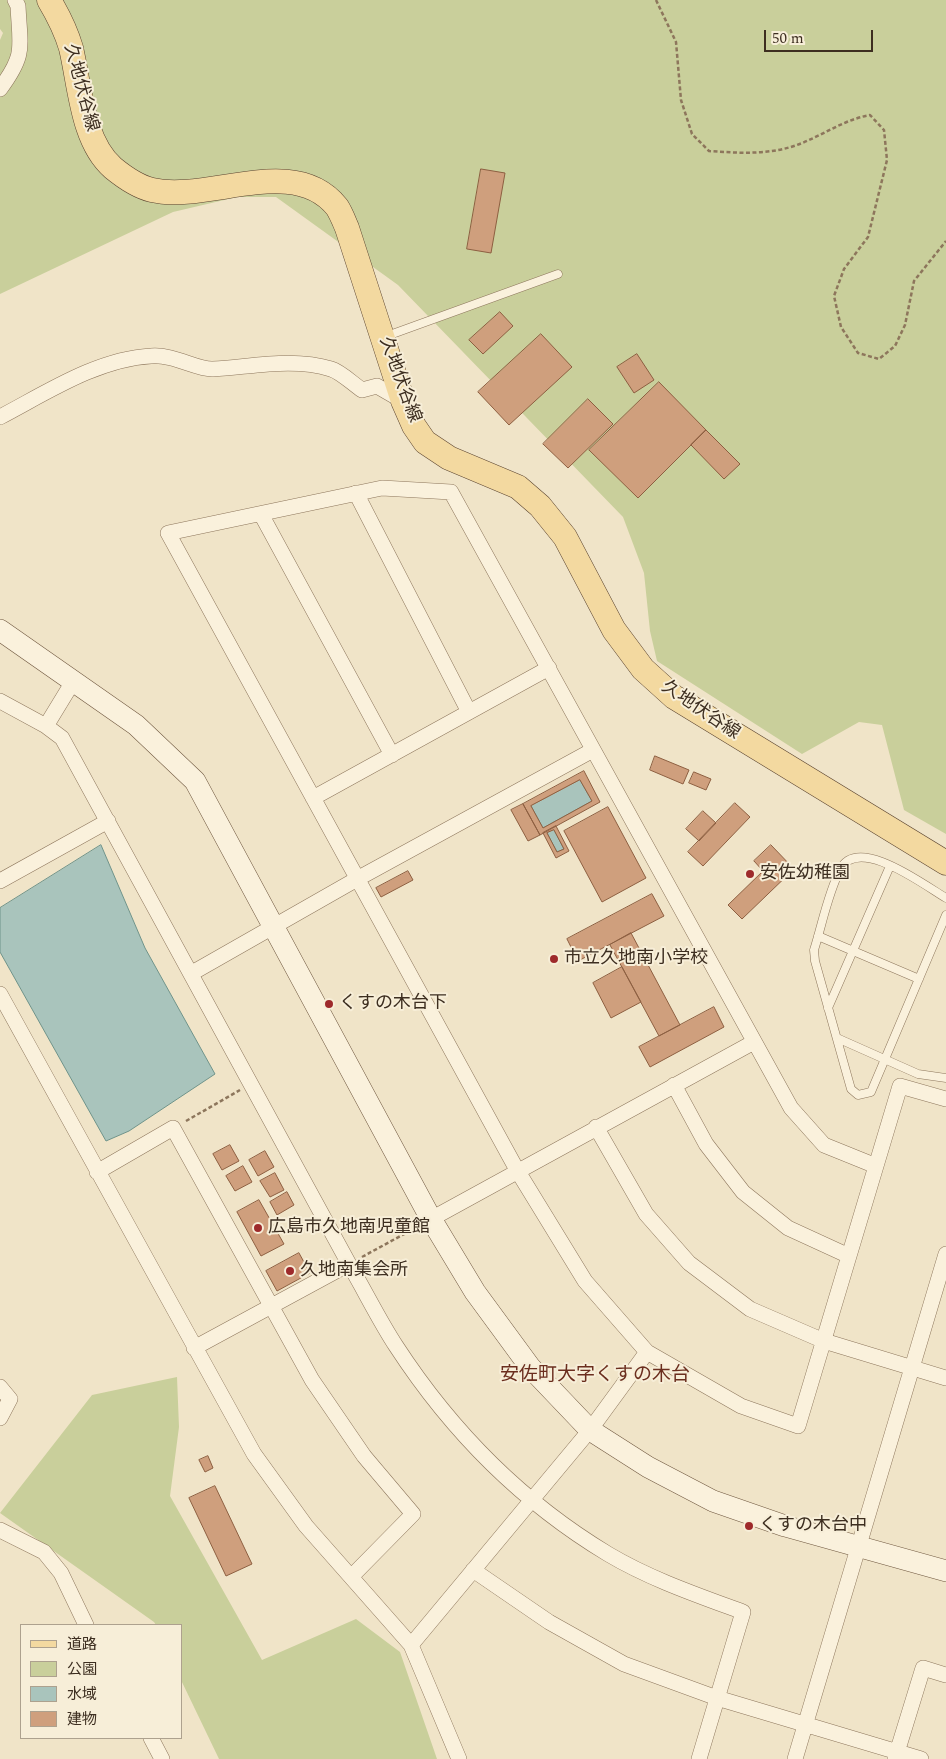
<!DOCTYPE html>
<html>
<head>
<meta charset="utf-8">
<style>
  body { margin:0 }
  #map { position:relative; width:946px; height:1759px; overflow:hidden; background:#f0e4c8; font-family:Spectral,"Noto Sans JP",serif }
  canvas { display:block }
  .legend { position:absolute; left:20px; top:1624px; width:162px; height:115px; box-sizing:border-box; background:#f7eed8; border:1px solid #ada18e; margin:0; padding:6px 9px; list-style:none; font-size:15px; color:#3d2e20 }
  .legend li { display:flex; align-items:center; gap:10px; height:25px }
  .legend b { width:25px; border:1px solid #ada18e }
  .scale { position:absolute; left:764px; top:30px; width:109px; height:22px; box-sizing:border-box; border:2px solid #3d2e20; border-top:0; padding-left:6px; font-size:15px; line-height:18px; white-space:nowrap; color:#3d2e20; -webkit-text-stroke:4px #f7eed8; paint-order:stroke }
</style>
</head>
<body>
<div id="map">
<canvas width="946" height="1759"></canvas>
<ul class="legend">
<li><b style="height:6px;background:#f3d9a0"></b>道路</li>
<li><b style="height:14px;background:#c9cf9b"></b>公園</li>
<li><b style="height:14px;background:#a9c4bc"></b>水域</li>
<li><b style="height:14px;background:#cf9f7d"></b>建物</li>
</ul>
<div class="scale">50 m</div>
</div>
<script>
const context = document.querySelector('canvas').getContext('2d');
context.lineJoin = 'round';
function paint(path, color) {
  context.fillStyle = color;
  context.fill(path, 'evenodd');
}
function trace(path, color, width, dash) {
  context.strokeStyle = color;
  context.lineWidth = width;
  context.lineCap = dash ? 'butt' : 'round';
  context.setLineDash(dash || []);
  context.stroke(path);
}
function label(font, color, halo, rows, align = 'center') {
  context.font = font + ' Spectral,"Noto Sans JP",serif';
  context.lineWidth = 4;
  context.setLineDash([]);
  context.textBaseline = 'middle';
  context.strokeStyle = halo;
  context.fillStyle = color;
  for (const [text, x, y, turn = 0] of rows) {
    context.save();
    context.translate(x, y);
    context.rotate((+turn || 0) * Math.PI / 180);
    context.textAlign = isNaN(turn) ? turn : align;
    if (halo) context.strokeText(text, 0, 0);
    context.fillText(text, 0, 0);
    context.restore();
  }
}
paint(new Path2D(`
  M0,0H946V834L904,810L882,725L859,722L802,754L657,661L650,631L644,573L623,517L398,285L276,197H237L173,212L0,294V40L3,33L0,29Z
  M177,1377L179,1427L170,1496L262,1660L356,1619L400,1652L437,1759H219L181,1680V1625H156L154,1622L0,1513L92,1395Z`), '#c9cf9b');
const water = new Path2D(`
  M580,780L592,801L543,828L531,806Z
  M554,830L564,849L557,852L547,833Z
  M101,845L145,948L215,1074L129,1131L106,1141L0,952V908Z`);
paint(water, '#a9c4bc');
trace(water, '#6f938a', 1);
const building = new Path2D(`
  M481,169L505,173L491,253L467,249Z
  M500,312L513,326L483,354L469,340Z
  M541,334L572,367L509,425L478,392Z
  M637,354L654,380L634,393L617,367Z
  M659,382L706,430L638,498L589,450Z
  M588,399L613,424L568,468L543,444Z
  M706,430L740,464L724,479L691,445Z
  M655,756L689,770L683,784L650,770Z
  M584,771L600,802L540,835L523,804ZM580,780L592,801L543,828L531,806Z
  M694,772L711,779L706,790L689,783Z
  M735,803L750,817L703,866L688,852Z
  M523,804L540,835L528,841L511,810Z
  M608,807L646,878L602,902L564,831Z
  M703,811L716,823L699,841L686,829Z
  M556,826L569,851L556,858L543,833ZM554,830L564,849L557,852L547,833Z
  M771,845L794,869L742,919L728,905L763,871L754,861Z
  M408,871L413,880L381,897L376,888Z
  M652,894L664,916L578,961L567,939Z
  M631,933L680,1025L659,1036L610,945Z
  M622,967L641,1002L611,1018L593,983Z
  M714,1007L724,1027L650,1067L639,1047Z
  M230,1145L239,1161L222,1170L213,1154Z
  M265,1151L274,1167L258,1176L249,1160Z
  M243,1166L252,1182L235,1191L226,1176Z
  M275,1173L284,1190L270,1197L260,1181Z
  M287,1192L294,1205L277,1215L270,1202Z
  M259,1200L284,1244L261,1256L237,1212Z
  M299,1253L310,1273L277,1291L266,1271Z
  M208,1456L213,1468L205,1472L199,1460Z
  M215,1486L252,1564L226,1576L189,1498Z`);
paint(building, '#cf9f7d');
trace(building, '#8d5f41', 1);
const lane = new Path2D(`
  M384,337L558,274
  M946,898C924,885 857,834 840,870C828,893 822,925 814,950L815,961L851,1089L858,1095L871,1092L946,915
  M818,936L919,979
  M828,1008L890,866
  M837,1038L918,1074L946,1078`);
const street = new Path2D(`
  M0,89C26,54 20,48 18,6L15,0
  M0,417C46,393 97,359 151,356C174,354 197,370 213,369C251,367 293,357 331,369C341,372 353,384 362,390L377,386L403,401
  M356,493L469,712
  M261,514L392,755
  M0,701L46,726L62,738L349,1264C365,1291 379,1320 396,1346C452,1432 520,1501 608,1554C650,1579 697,1595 743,1612L699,1759
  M46,726L74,680
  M313,798L549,668
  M0,881L108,821
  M192,973L357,879L593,750
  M0,994L254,1454L306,1526L411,1645L459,1759
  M674,1085L706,1144L743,1192L788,1228L849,1256
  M596,1127L646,1214L689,1263L750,1309L824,1341L946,1378
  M876,1166L824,1145L791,1108L451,492L382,488L168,533L517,1170L585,1281L647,1352L741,1406L798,1426L900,1086L946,1099
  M97,1172L173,1128L312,1380L364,1456L413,1514L351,1577
  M431,1219L754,1042
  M194,1348L349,1264
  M0,1387L10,1399L0,1418
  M0,1530L44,1552L61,1573L86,1625
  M473,1570L549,1622L624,1664L717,1698L921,1759
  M411,1645L590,1430L647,1352
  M151,1738L162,1759
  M795,1759L946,1254
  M895,1759L923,1668L946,1675`);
const secondary = new Path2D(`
  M0,630L136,725L195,781L431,1219L475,1292L530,1367L590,1430L648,1467L713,1501L785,1526L946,1571`);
const primary = new Path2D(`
  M49,0C58,15 66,31 71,48C80,86 82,141 113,168C124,177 139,187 152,190C209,203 294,153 337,207C341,213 344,221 347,228L403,401L414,426L425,442L449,458L518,487L540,506L565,537L614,630L643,669L674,697L946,863`);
trace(lane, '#8d765c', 9);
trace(street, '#8d765c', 16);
trace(secondary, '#6f573f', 22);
trace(primary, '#5b4430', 25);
trace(new Path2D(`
  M656,0L676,42L681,100L692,134L709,151C738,153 766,155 794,146C821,137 842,120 870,115L884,130L887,160L868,237L844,269L834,296L841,327L858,353L879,359L895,346L905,325L914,281L946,241
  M186,1121L240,1090
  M362,1257L417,1227`), '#8d765c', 2.5, [4, 2.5]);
trace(lane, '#faf1dc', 8);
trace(street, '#faf1dc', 15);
trace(secondary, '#faf1dc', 21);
trace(primary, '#f3d9a0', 24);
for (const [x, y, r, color] of [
  [750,874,5,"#9e2a2b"],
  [554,959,5,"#9e2a2b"],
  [329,1004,5,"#9e2a2b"],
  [258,1228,5,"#9e2a2b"],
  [290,1271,5,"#9e2a2b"],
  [749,1526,5,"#9e2a2b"]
]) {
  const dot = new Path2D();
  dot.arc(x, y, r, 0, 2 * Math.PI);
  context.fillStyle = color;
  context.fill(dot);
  trace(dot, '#f7eed8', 2);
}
label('18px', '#3d2e20', '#f7eed8', [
  ["久地伏谷線",80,88,75],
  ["久地伏谷線",399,380,70],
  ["久地伏谷線",700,711,34]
]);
label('18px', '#3d2e20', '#f7eed8', [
  ["安佐幼稚園",760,874],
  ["市立久地南小学校",564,959],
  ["くすの木台下",339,1004],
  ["広島市久地南児童館",268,1228],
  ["久地南集会所",300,1271],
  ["くすの木台中",759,1526]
], 'left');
label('19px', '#6b2e1e', '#f7eed8', [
  ["安佐町大字くすの木台",595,1376]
]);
</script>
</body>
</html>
